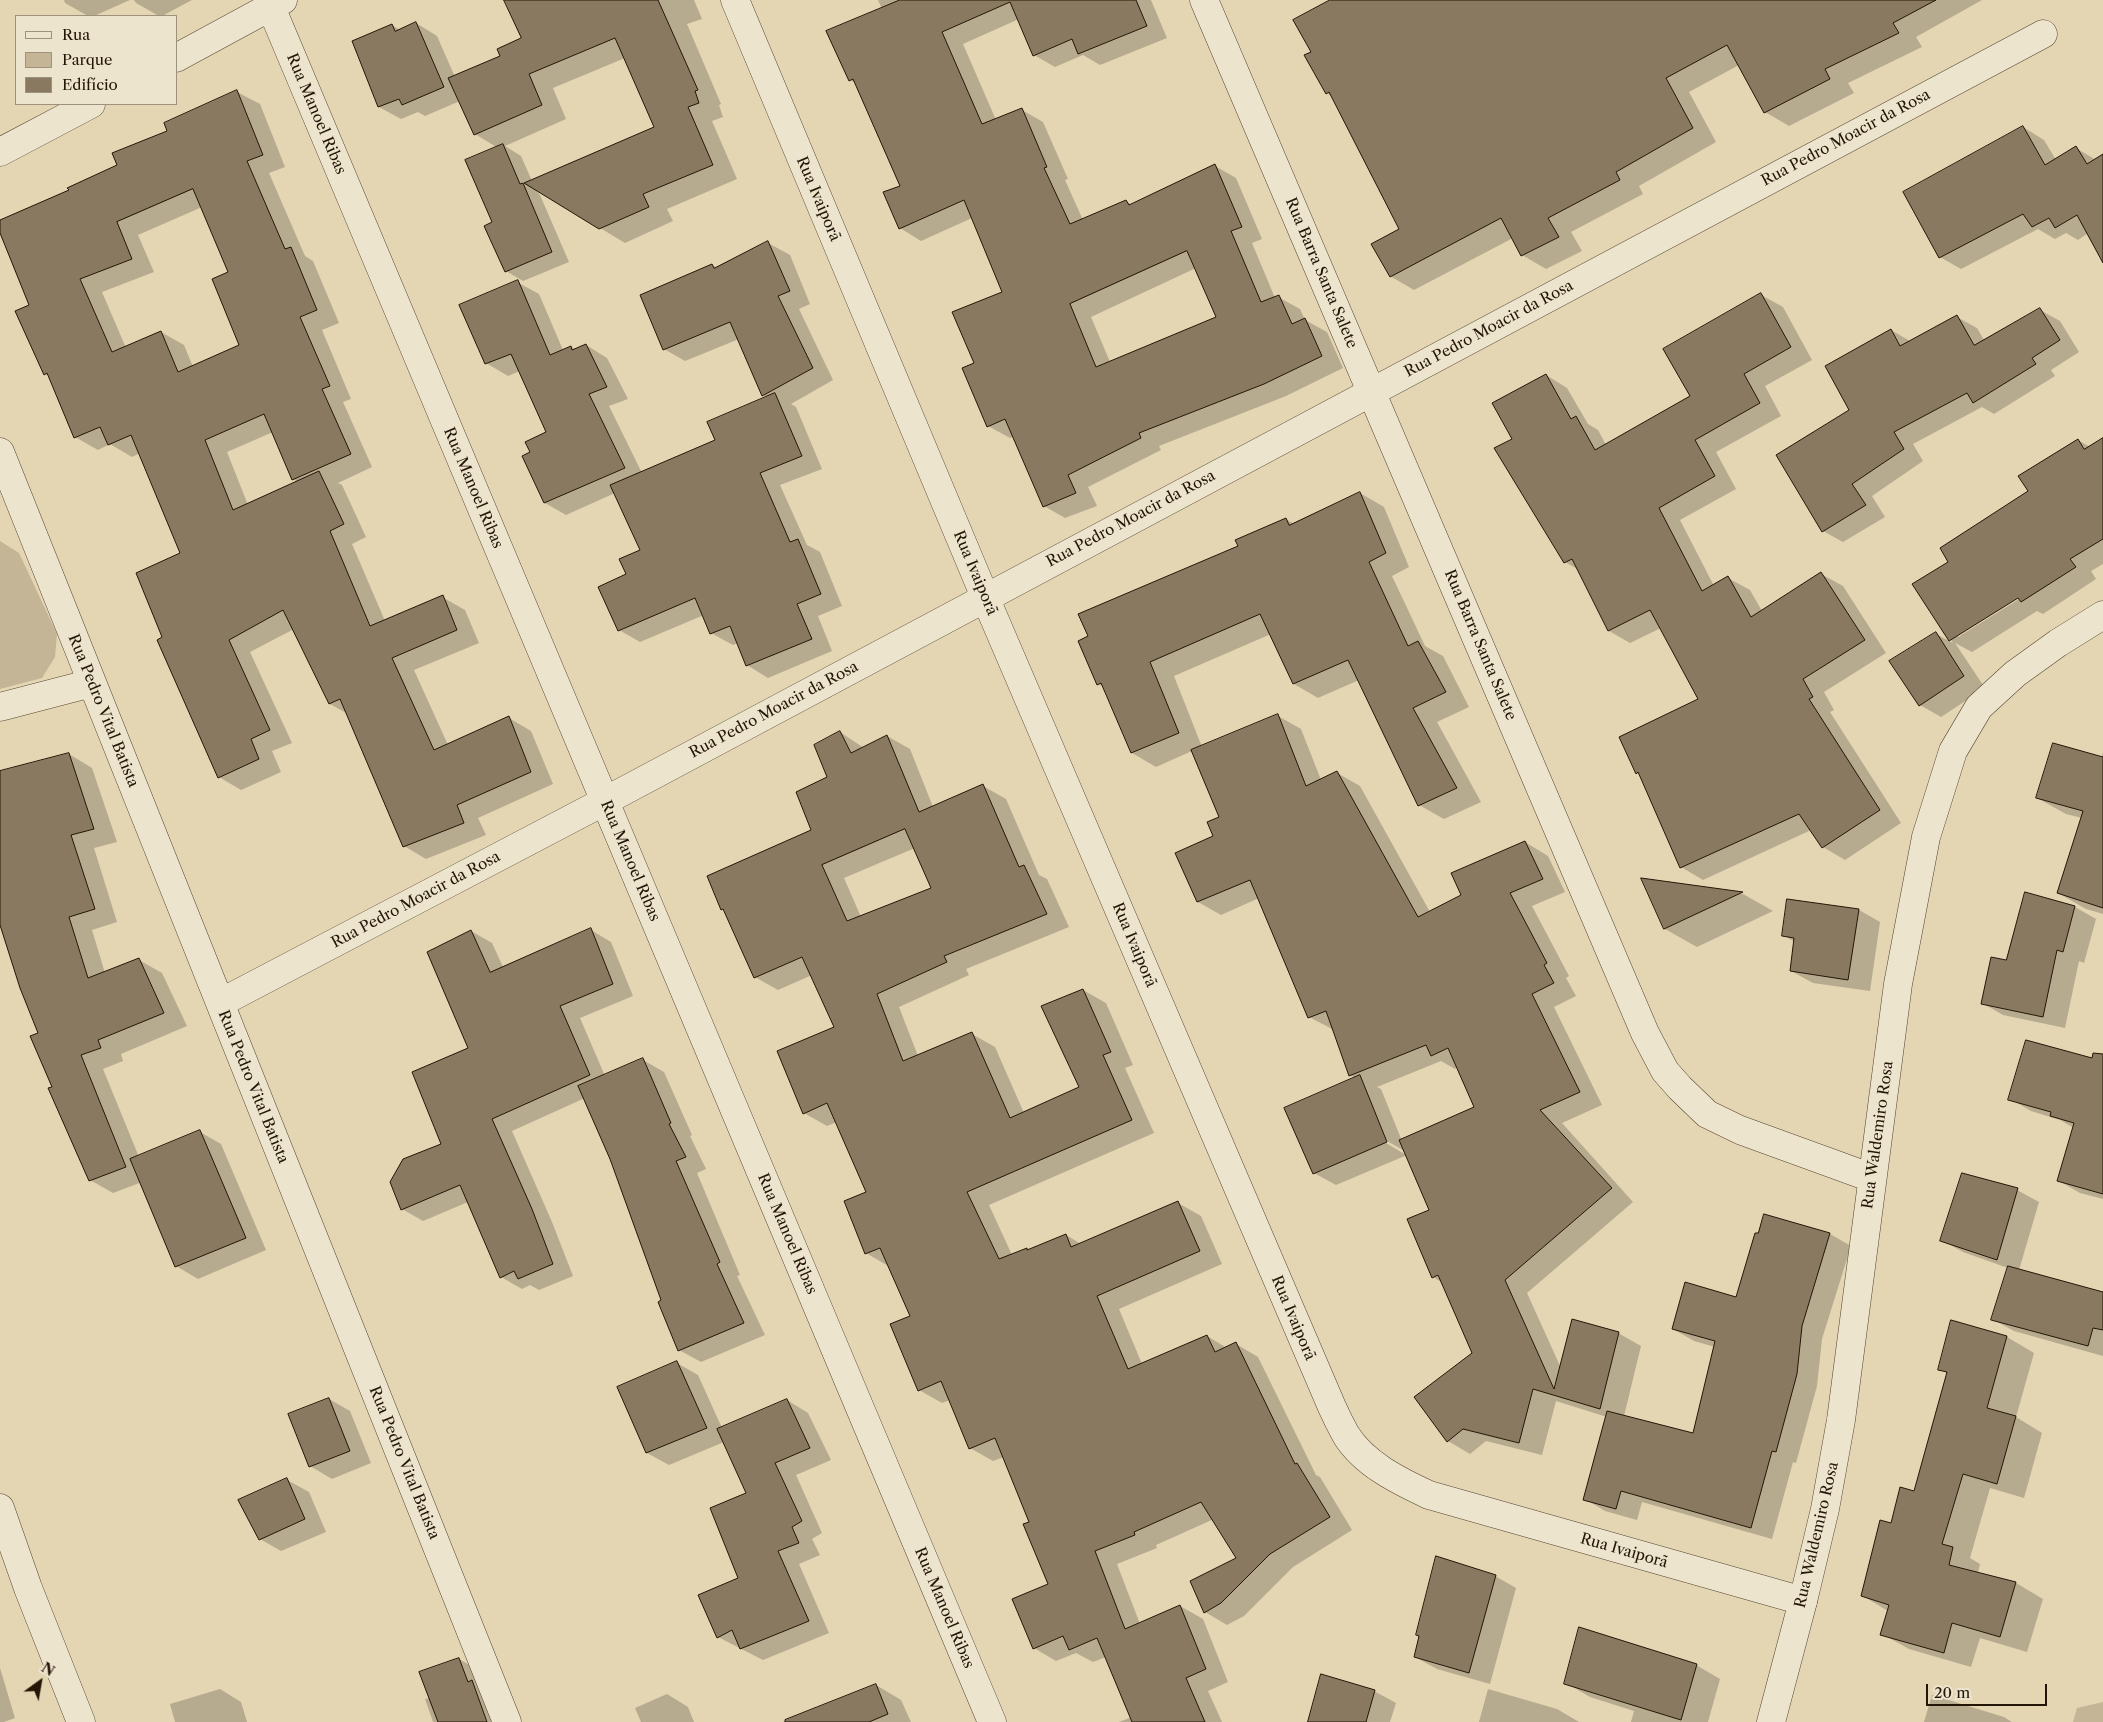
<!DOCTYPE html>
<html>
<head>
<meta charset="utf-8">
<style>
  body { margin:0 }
  #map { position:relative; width:2103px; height:1722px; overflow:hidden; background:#e4d5b3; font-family:"Libre Caslon Text",serif }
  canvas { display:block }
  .legend { position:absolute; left:15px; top:15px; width:162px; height:90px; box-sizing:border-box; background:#ede4ce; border:1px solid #9d927e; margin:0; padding:6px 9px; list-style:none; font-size:15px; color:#241607 }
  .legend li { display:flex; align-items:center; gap:10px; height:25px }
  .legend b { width:25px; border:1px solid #9d927e }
  .north { position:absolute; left:15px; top:1657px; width:50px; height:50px; -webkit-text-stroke:4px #ede4ce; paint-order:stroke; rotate:32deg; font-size:14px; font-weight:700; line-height:20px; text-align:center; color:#241607 }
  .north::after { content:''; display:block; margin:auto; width:18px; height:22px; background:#241607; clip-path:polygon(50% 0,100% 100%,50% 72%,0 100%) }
  .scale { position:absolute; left:1926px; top:1684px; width:121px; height:22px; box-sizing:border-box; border:2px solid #241607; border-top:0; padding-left:6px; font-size:15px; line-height:18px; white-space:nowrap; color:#241607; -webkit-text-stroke:4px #ede4ce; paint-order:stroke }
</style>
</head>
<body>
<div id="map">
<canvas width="2103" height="1722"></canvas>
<ul class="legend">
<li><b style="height:6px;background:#ede4ce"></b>Rua</li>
<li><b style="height:14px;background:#c3b596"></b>Parque</li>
<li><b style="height:14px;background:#887960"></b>Edifício</li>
</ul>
<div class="north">N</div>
<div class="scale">20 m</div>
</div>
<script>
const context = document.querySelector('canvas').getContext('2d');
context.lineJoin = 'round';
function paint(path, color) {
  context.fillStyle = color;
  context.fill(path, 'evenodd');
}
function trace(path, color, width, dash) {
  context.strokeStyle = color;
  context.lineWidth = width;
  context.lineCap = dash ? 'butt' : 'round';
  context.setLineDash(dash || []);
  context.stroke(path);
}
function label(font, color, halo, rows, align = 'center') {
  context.font = font + ' "Libre Caslon Text",serif';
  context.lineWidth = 4;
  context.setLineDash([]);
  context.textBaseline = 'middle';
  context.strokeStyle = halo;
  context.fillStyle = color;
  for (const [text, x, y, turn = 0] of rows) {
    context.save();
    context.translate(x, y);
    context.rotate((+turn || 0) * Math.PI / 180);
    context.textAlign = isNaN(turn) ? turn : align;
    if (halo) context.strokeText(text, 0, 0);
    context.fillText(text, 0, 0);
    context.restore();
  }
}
paint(new Path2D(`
  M0,541L19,553L57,634L55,657L42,678L0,689Z
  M2103,1702V1722H2073L2077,1708Z`), '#c3b596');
paint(new Path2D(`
  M64,0H130L94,16H88L65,3Z
  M134,0H192L162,16H159L136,3Z
  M506,0H694L702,19L687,24L721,104L719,105L723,117L712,121L737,179L667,209L673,221L625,243L534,188L540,195L569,262L523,281L506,271L494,223L498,148L475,134L460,101L425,116L418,112L401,119L379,107L353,42L392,25L400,30L416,23L437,36L455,77L502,56L522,38ZM625,58L656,128L532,181L521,156L505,146L566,119L553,88Z
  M878,0H1151L1167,38L1100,65L1083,55L1055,67L1034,55L1019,19L963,44L996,120L1022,110L1043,122L1068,179L1065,180L1083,220L1126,201L1132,205L1215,166L1236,178L1262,239L1252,243L1275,298L1278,297L1300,309L1305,320L1327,332L1343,368L1286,396L1159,446L1161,450L1088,487L1097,506L1065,518L1044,506L1014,436L1010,438L988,426L976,364L1004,293L972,218L921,241L900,228L885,193L902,186L857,84L850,80L882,9ZM1196,268L1218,318L1110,362L1091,317Z
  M1332,0H1982L1916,37L1922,47L1848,83L1854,93L1789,126L1765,112L1739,65L1689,92L1716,142L1639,186L1643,194L1571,232L1582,251L1546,269L1522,255L1513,238L1414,290L1390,276L1401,230L1333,97L1326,93L1313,53Z
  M237,92L260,104L285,167L269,173L305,256L313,261L339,323L322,330L351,399L343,402L372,467L338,483L342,485L366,537L352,544L385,621L442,597L465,610L479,643L414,670L448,745L509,718L531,731L553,784L478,818L486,835L426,859L404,846L348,714L330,704L294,629L250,652L292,743L272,751L281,772L241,790L219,777L164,637L182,554L140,453L132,457L110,444L98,450L75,437L50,377L45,374L31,306L0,231V221L70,191L119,165L169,132ZM202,207L230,273L241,346L193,367L184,345L161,332L126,348L102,292L154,272L138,235ZM273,432L293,479L298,482L248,505L227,452Z
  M2023,127L2044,140L2056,160L2076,148L2096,160L2103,156V238L2091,231L2078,240L2066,233L2055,239L2038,229L1961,269L1940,257Z
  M768,243L790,255L810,304L799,309L833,380L791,404L796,407L822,469L780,485L807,545L820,552L842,606L818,616L832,651L768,678L747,665L738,643L733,645L711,633L704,615L640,642L619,630L627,575L641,551L615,493L566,515L545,503L532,453L548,433L520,371L508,376L486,363L517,282L539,294L563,350L571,347L576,350L586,345L607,358L628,399L609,406L642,473L717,440L767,398L763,395L739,339L685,361L664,349L712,265L717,268Z
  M1761,295L1783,307L1812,360L1765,386L1781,416L1716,452L1736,489L1680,520L1714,586L1728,578L1750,590L1762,611L1821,574L1843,586L1886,653L1824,692L1834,710L1830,712L1901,823L1845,860L1823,847L1811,830L1703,880L1681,867L1641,776L1636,773L1699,700L1661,628L1630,643L1609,631L1579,570L1565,562L1513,439L1546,375L1567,388L1588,424L1598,430L1606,445L1691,396Z
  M2040,310L2060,321L2079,352L2051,370L2055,376L1994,414L1982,407L1913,444L1923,461L1872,496L1885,517L1843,542L1823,531L1851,411L1891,330L1910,341L1957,317L1977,328L1984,340Z
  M2103,439V564L2091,571L2096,579L2043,614L2037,611L1972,652L1955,643L1985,688L1941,717L1920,705L1936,634L1953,643L1914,584L1950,563L2029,491L2078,440L2090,447ZM2022,593L2024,596L1958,637V634Z
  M1360,493L1384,507L1409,567L1392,576L1425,646L1443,656L1469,707L1437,722L1481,802L1444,819L1419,805L1359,680L1318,698L1294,684L1271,634L1174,676L1202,747L1278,716L1301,729L1321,780L1337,773L1360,786L1430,912L1463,895L1525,842L1548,856L1565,892L1532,906L1569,976L1566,978L1576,996L1554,1007L1602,1105L1562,1123L1633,1202L1527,1293L1561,1368L1618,1333L1641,1346L1624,1416L1694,1435L1715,1347L1694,1341L1673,1329L1737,1298L1765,1216L1830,1234L1851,1246L1822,1339L1817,1386L1796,1463L1793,1462L1772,1539L1642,1502L1637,1520L1605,1511L1585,1499L1607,1417L1556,1401L1542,1455L1486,1441L1470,1454L1448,1441L1474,1353L1443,1283L1433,1277L1430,1210L1407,1155L1336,1185L1314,1173L1356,1078L1350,1075L1334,1030L1309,1017L1259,898L1221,915L1198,902L1177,853L1214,836L1221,818L1192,751L1156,767L1132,753L1104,687L1098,684L1239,547L1286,519L1294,524ZM1441,1061L1455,1069L1458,1067L1476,1108L1402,1141L1381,1089L1377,1087ZM1382,1138L1406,1152V1155L1381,1140Z
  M840,732L864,748L887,736L910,749L933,807L983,786L1006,799L1039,875L1047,879L1069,927L966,969L969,975L899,1007L918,1056L972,1034L995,1047L1024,1113L1081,1087L1083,990L1106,1003L1133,1065L1125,1068L1154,1133L989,1205L1012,1255L1027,1249L1030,1251L1066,1235L1081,1244L1178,1203L1201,1216L1222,1264L1119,1309L1142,1364L1207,1336L1227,1348L1236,1344L1258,1357L1316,1475L1320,1477L1352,1530L1293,1567L1244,1616L1227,1625L1205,1612L1238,1559L1214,1519L1156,1545L1157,1548L1117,1564L1140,1624L1180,1606L1203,1619L1228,1682L1208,1691L1222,1722H1119L1132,1717L1106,1657L1093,1662L1076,1653L1056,1661L1034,1648L1049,1584L1031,1522L1004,1457L993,1461L970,1448L950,1400L942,1403L919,1390L912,1317L890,1267L866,1253L846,1202L867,1192L837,1122L827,1126L804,1113L835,1028L812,975L778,990L755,977L725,911L722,909L813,831ZM915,848L932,888L861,917L844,878Z
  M2103,753V914L2086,909L2058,893L2082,818L2066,814L2037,798L2101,758Z
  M69,754L92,768L117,842L94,848L117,922L92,930L105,973L139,960L162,973L187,1026L121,1054L123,1061L103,1069L139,1157L200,1132L221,1144L266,1250L198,1279L176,1266L142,1182L113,1193L90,1180L53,1088L39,1033L0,923V773Z
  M1643,879L1743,894L1773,911L1697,947L1665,929Z
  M1788,900L1859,910L1880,922L1870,991L1813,983L1791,971L1795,942L1783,935Z
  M2075,907L2096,919L2084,963L2079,961L2065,1028L2003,1015L1982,1003L2007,961Z
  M591,930L611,942L633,996L580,1018L605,1076L643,1060L664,1072L692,1135L690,1136L706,1169L697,1173L740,1275L737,1276L765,1335L701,1362L679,1350L611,1159L585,1098L512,1131L552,1222L573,1276L539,1290L530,1285L522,1289L501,1277L468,1202L423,1221L402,1209L443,1145L469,1049L471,931L492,943L503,967Z
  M2103,1062V1199L2080,1193L2059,1181L2074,1128L2060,1120L2031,1111L2010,1099Z
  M2017,1190L2039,1202L2019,1270L2103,1293V1356L2014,1331L1992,1319L2008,1268L1963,1252L1941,1240Z
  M2007,1337L2034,1353L2016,1417L2042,1433L2024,1498L1990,1488L1970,1558L1980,1564L1978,1573L2016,1583L2043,1599L2027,1652L1980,1638L1971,1667L1909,1649L1882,1634L1888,1611L1863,1596L1892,1524L1914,1492L1948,1374L1940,1369Z
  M677,1363L698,1375L722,1428L787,1400L808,1413L831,1460L796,1475L822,1533L812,1539L820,1555L799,1564L829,1633L763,1660L718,1637L740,1579L748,1494L724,1442L669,1465L647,1453L618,1387Z
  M329,1399L350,1411L371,1463L332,1479L310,1466Z
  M287,1480L309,1492L326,1532L281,1551L260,1539Z
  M1495,1576L1516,1588L1490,1684L1437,1669L1415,1657L1420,1636Z
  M459,1659L480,1671L504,1722H433L425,1699L430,1698Z
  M1696,1665L1720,1679L1708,1722H1631L1634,1711L1590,1697L1566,1683Z
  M0,1668L15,1718L4,1722H0Z
  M876,1685L901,1700L911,1722H783Z
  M220,1689L241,1702L247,1722H175L170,1704Z
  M1488,1689L1557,1709L1579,1722H1479Z
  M1374,1691L1396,1703L1390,1722H1307L1312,1707Z
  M667,1694L688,1707L694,1722H641L635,1708Z
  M1932,1695L2004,1717L2012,1722H1924Z`), '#0003');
const building = new Path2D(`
  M504,0H658L698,90L695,91L699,103L688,107L713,165L643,194L649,207L599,229L524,183L654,127L615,38L529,74L542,105L474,135L448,78L500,56L497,49L521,38Z
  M900,0H1136L1147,26L1078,54L1072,39L1033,56L1010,2L942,32L982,124L1022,108L1047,167L1044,168L1070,224L1126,200L1129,205L1215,164L1242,227L1231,231L1261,302L1279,295L1292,324L1305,318L1322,356L1264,384L1139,433L1141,438L1068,475L1076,493L1043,507L1005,419L987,427L962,368L974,363L952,312L1002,292L964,200L899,229L883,192L900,186L853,79L849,81L826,31ZM1187,251L1216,317L1096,367L1070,304Z
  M1330,0H1936L1893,23L1899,33L1825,69L1830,79L1764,113L1727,45L1666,78L1693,128L1616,172L1620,180L1548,218L1559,237L1521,256L1501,218L1390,277L1371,244L1399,229L1329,92L1326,94L1304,55L1311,52L1293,20Z
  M416,22L444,87L402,105L399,99L378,107L352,41L392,24L395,31Z
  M237,90L263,155L247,161L285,249L291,247L317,310L300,317L330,386L322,389L351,454L292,480L264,414L205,440L233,510L319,471L344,524L330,531L370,626L443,595L457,630L392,658L434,750L509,716L531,772L457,805L464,823L403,847L340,699L329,704L283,610L229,640L270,730L251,739L259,759L218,778L157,640L162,637L136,573L180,553L131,435L108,445L100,427L74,438L47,373L44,375L15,311L29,305L0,233V220L69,190L67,188L117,165L112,153L167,131L164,123ZM193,189L228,272L212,279L239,345L178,372L161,331L112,352L80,279L132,259L117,222Z
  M2023,126L2045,165L2076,146L2087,164L2103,154V263L2077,215L2055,228L2049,218L2032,227L2023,214L1939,258L1903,192Z
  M503,144L520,184L523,183L552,252L505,272L484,226L492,222L465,160Z
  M768,241L790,291L778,296L813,368L762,396L730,322L663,350L640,295L712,264L714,268Z
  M518,280L550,355L571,346L572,350L586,344L607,387L589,394L625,468L544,503L522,456L530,452L525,442L546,432L511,354L485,364L459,305Z
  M1761,293L1791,347L1744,374L1760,403L1695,440L1715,476L1659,508L1702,591L1728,576L1751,617L1821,572L1865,640L1803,679L1813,697L1809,699L1880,810L1822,848L1799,814L1680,868L1638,772L1636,774L1619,737L1698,699L1650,610L1608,631L1572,559L1564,563L1494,448L1512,439L1492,403L1546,374L1571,419L1576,416L1595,450L1690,396L1663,349Z
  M2040,308L2060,340L2032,358L2036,364L1973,403L1967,393L1894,432L1904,449L1852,484L1866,505L1822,532L1776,455L1849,410L1825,366L1891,329L1900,346L1957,315L1974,345Z
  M775,393L802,456L760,473L790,542L798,539L821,594L797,604L812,639L746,666L730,626L710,634L695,598L618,631L598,587L626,574L619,559L640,550L610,485L715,440L707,422Z
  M2103,438V539L2070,559L2076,567L2021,602L2018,598L1949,641L1912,584L1948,562L1940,548L2028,491L2018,476L2078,439L2084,449Z
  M1360,492L1386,553L1369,562L1408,646L1418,641L1446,692L1413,708L1457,788L1418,806L1348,660L1293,684L1260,614L1150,662L1179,733L1131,753L1101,683L1097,685L1078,641L1088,636L1078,614L1238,546L1235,540L1286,518L1289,525Z
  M1936,632L1964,676L1919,706L1889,661Z
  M1278,714L1306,786L1337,771L1418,917L1461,895L1451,873L1525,841L1543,879L1510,893L1547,963L1544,965L1554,983L1532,994L1580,1092L1540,1110L1612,1188L1505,1280L1554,1389L1572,1319L1619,1332L1600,1409L1533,1389L1519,1443L1463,1429L1447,1442L1414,1397L1472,1353L1438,1275L1432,1278L1407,1219L1429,1210L1399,1140L1474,1107L1448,1048L1431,1056L1426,1045L1349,1076L1326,1011L1308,1018L1250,880L1197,902L1175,853L1213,836L1207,822L1219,817L1191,750Z
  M840,731L851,753L887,735L919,812L983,784L1019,867L1024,865L1047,914L944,956L947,962L877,994L903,1061L972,1032L1010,1118L1079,1087L1041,1006L1083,989L1111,1052L1103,1055L1132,1120L967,1192L999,1259L1027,1248V1250L1066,1234L1071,1247L1178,1201L1200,1251L1097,1296L1128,1369L1207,1335L1215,1352L1236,1342L1295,1464L1297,1463L1330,1517L1270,1554L1221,1603L1204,1613L1190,1581L1236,1558L1201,1502L1134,1532L1135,1535L1095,1551L1125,1629L1180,1605L1206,1669L1186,1678L1205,1722H1132L1097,1638L1069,1650L1063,1636L1033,1649L1012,1599L1048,1584L1023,1524L1029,1522L995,1438L969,1449L941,1381L918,1391L890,1324L910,1316L880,1248L865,1254L844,1201L866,1192L827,1103L803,1114L777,1051L834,1027L802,957L754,978L723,909L721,910L707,876L811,830L796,792L827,777L814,745ZM905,829L931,888L847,921L822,865Z
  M2053,743L2103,757V908L2057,893L2083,811L2036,798Z
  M69,753L94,829L71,835L95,909L69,917L88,978L139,958L164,1013L98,1040L101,1048L81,1055L126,1167L89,1181L48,1088L52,1087L30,1036L38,1033L20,988L0,925V771Z
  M1641,878L1743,892L1664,929Z
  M2025,892L2075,906L2063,952L2057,950L2043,1017L1981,1004L1991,957L2006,960Z
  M1787,899L1859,909L1848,980L1790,971L1794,938L1782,936Z
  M591,928L613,984L560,1006L590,1075L492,1119L532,1209L553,1264L518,1279L514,1271L500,1278L460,1185L401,1210L390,1182L403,1159L441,1144L412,1072L468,1048L427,952L471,930L490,972Z
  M2026,1040L2092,1058L2093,1053L2103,1054V1194L2057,1181L2074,1123L2050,1116L2051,1112L2008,1100Z
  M643,1058L671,1123L669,1124L686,1157L676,1161L720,1262L717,1264L744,1323L678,1351L658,1302L661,1300L610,1159L578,1086Z
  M1360,1075L1387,1142L1313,1174L1284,1108Z
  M200,1130L246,1238L175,1267L130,1159Z
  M1962,1173L2018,1188L1997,1260L1940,1241Z
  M1764,1214L1830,1233L1802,1326L1797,1374L1776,1452L1772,1451L1751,1528L1621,1491L1616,1509L1583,1500L1607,1411L1693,1433L1715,1341L1672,1329L1685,1282L1736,1297L1755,1233H1758Z
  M2008,1266L2103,1292V1330L2093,1328L2088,1346L1991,1320Z
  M1951,1320L2007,1336L1987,1408L2016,1416L1997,1484L1963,1474L1942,1544L1953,1547L1949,1565L2016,1582L2000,1637L1952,1623L1944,1653L1880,1635L1889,1605L1861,1596L1880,1520L1891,1523L1900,1487L1914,1491L1947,1372L1938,1370Z
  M677,1361L707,1428L646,1453L617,1387Z
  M329,1398L350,1451L309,1467L288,1414Z
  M787,1399L810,1448L775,1463L802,1521L792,1527L799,1543L778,1551L809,1621L740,1649L732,1630L717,1638L698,1595L738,1578L710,1508L746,1493L717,1429Z
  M287,1478L305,1519L259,1540L238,1500Z
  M1436,1556L1496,1575L1469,1673L1414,1657L1419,1636L1416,1635Z
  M1579,1627L1697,1664L1681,1720L1564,1684Z
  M459,1658L468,1682L472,1680L487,1722H438L419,1672Z
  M1321,1674L1375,1690L1366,1722H1308Z
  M876,1684L888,1714L869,1722H785V1720Z`);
paint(building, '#887960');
trace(building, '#241607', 1);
const minor = new Path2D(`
  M268,0L992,1722
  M1204,0L1645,1033L1665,1071L1680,1088L1707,1114L1740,1130L1872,1178
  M176,58L283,0
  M0,152L91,104
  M0,452L507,1722
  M0,707L92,683
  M220,1003L605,801L2043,34
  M0,1508L28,1588L81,1722
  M1803,1601L1825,1509L1841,1420L1898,984L1926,837L1953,751L1979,707L2015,674L2058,643L2103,615`);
const tertiary = new Path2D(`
  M735,0L985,597L1332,1407C1336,1416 1341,1426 1346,1435C1364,1464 1399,1481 1429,1495L1803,1601L1771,1722`);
trace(minor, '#544632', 29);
trace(tertiary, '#544632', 29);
trace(minor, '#ede4ce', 28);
trace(tertiary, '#ede4ce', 28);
label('15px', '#241607', '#ede4ce', [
  ["Rua Manoel Ribas",316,114,67],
  ["Rua Pedro Moacir da Rosa",1846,138,-28],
  ["Rua Ivaiporã",818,199,67],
  ["Rua Barra Santa Salete",1321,273,67],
  ["Rua Pedro Moacir da Rosa",1489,329,-28],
  ["Rua Manoel Ribas",473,488,67],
  ["Rua Pedro Moacir da Rosa",1131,519,-28],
  ["Rua Ivaiporã",975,573,67],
  ["Rua Barra Santa Salete",1480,645,67],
  ["Rua Pedro Moacir da Rosa",774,710,-28],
  ["Rua Pedro Vital Batista",103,711,68],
  ["Rua Manoel Ribas",630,861,67],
  ["Rua Pedro Moacir da Rosa",416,900,-28],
  ["Rua Ivaiporã",1134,945,67],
  ["Rua Pedro Vital Batista",253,1087,68],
  ["Rua Waldemiro Rosa",1878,1135,-82],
  ["Rua Manoel Ribas",787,1234,67],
  ["Rua Ivaiporã",1293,1318,67],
  ["Rua Pedro Vital Batista",404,1463,68],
  ["Rua Waldemiro Rosa",1817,1535,-77],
  ["Rua Ivaiporã",1624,1551,16],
  ["Rua Manoel Ribas",944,1608,67]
]);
</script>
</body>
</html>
